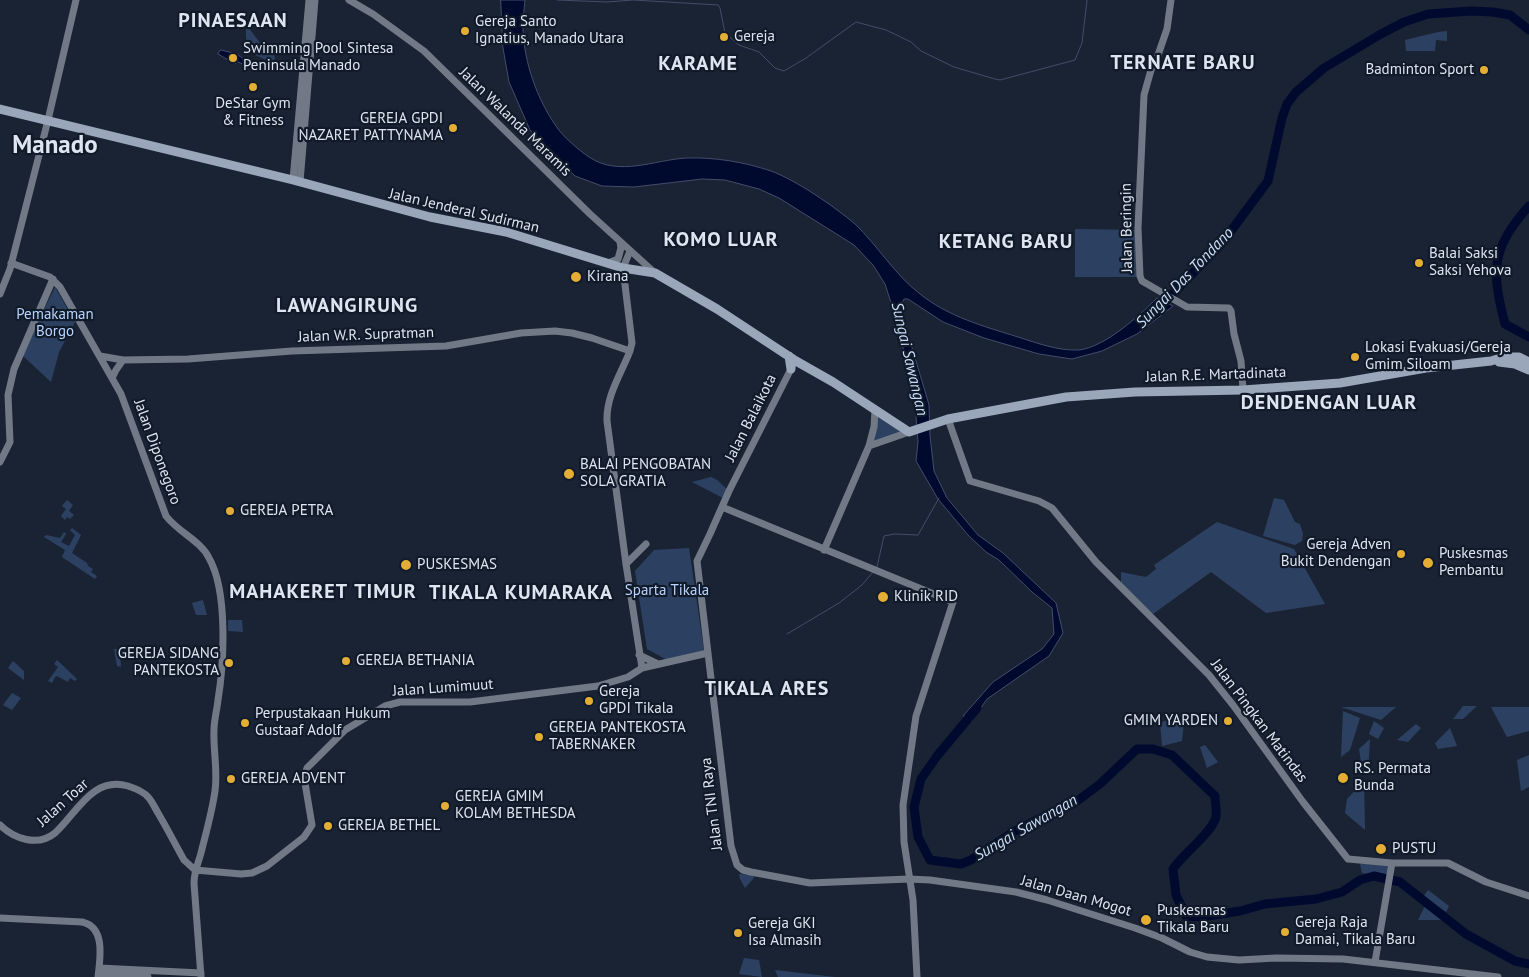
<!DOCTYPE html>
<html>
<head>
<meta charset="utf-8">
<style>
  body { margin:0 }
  canvas { display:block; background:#1a2333 }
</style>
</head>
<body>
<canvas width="1529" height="977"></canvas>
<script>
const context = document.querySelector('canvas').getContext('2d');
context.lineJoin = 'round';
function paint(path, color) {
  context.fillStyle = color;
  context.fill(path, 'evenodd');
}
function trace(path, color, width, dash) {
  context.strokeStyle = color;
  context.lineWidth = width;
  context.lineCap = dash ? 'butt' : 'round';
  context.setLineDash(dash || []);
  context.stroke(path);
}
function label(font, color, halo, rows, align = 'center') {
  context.font = font + ' "PT Sans",sans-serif';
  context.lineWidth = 4.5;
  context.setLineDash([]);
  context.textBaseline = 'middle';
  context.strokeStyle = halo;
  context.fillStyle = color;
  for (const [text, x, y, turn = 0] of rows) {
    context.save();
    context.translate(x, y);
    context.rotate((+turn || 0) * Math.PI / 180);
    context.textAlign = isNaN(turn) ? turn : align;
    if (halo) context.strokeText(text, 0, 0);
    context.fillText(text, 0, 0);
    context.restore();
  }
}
paint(new Path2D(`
  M246,24L260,43L259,48L272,50L275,58L273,63L246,51Z
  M1447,31V41L1436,40L1435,51H1406L1405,40L1438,32Z
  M1075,229L1137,230V277H1075Z
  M55,287L75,322L59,352L51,382L22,355Z
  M876,412L906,431L870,444Z
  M711,477L717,480L728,490L725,499L692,482Z
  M1274,498L1284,500L1295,522L1300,524L1303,534L1302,541L1295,545L1263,536Z
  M67,500L73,505L69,511L74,515L70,519L67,517L65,520L61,516L66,509L62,506Z
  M1217,522L1294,549L1325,604L1266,613L1211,572L1153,614L1121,587V572L1146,577L1156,569L1154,565Z
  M72,528L81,535L72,553L87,563L88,566L93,569L91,572L97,576L95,579L62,557L65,550L44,537L46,535L60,538L64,532L66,534L61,542L69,546L75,535L70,530Z
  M689,548L704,651L669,661L647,649L635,571L654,550Z
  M203,600L207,615H196L192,603Z
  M228,620H242L243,632L228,631Z
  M125,648V654H120L121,667L117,666L114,649Z
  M57,660L77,679L75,681L70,678L68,682L57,676L55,677L52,683L48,681L58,667L54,664Z
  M13,661L24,671V680L8,668Z
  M12,693L21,698L12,710L3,705Z
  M1463,706H1477L1463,719H1453Z
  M1341,707H1396L1381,720Z
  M1491,707H1529V731L1507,737Z
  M1343,711L1360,718L1350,750L1341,757Z
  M1185,713L1182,741L1162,746L1160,723Z
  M1374,721L1384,728L1378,739L1369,734Z
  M1416,724L1421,728L1408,742L1397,740Z
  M1450,728L1457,746L1438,749L1435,743Z
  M1370,739L1368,775L1363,774L1359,749Z
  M1205,745L1218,762L1207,768L1200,747Z
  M1529,755V787L1521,791L1517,760Z
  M1364,781L1365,830L1345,813L1347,799Z
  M1360,864H1390L1388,877L1362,873Z
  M739,874L755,875L753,879L745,888L740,879Z
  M1428,890L1449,906L1446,912L1423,897Z
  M1425,906L1444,920H1418Z
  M744,958L759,960L762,977L739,974Z
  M775,970L835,977H778Z`), '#2c4162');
const water = new Path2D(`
  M501,0H525C524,10 523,19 523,29C524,62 537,99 556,126C562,136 580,151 589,157C619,177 654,160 686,158C715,157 744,162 771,171C796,180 835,207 855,224C878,246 895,275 920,294C949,317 983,326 1018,337C1037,343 1058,351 1079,350C1105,347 1139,316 1157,298L1173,306L1137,334L1102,351L1072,359L1039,354L984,338L943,322L908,299H904L902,303L905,324L929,405L930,436L934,471L947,498L978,535L1003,553L1056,603L1063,633L1049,656L987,699L971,722L970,716H963L993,682L1042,649L1054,634L1052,608L1032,592L999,560L986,552L968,535L938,499L916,461L918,442L915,404L898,324L885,284L873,265L854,245L779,198L759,189L725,180L702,179L634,187L602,186L575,176L530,130L509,82L503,48Z
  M221,50L237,54L247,62V66L236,61L235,64L218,54Z`);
paint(water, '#000a2f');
trace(water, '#434c69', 1);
trace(new Path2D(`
  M557,0L607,2L633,0L718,5L720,8L725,33L739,45L759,52L775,68L784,71L806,58L856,22L886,30L911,42L921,51L954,67L995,79L1000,80L1075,60L1082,43L1087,0
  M877,567L884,536L894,534L918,535L939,498
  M787,634L839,603L862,585L873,572`), '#434c69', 1);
trace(new Path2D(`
  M1529,206C1491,249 1491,270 1505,324L1529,337
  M1158,309L1222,243L1268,181L1282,118L1287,104L1296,92L1324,68L1381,34L1404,22L1428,14L1471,11L1493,12L1510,15L1529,30
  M977,708L937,756L921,779L914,807L918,837L930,860L961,864L971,860L1015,831L1055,811L1073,804L1100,784L1137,749H1153L1172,755L1215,796C1215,803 1218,814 1215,820C1208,836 1184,853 1173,869L1176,895L1186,916L1201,917L1240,911L1265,904L1316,899L1342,892L1360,880L1374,876L1400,882L1466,934L1515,961L1529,964`), '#000a2f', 9);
trace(new Path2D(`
  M349,0L373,14L424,51L590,214L655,273
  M1171,0L1167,29L1157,58L1151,70L1144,95L1138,228L1140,276L1142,281L1187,307L1229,308L1231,311L1234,334L1241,361L1243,390
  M293,180L309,0
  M300,182L315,0
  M630,251L623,268L632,343L630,351C621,374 606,396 607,421L626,564L642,668
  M11,263L50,277L60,287L121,394L166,516C178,532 201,541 209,558C228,591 224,663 218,700C217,710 214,720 214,730C213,750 218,770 215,791C212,812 206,833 201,853C198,864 194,872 194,883L201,977
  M608,263L618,259L621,248L620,242
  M0,294L10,269L48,120L76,0
  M100,356L123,360L188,359L292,351L446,346L521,333L555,331L572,333L592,338L630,351
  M793,365L729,491L710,534L697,561L731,846L737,865L743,870L751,872L810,883L909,879L930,880L1016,892L1047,900L1135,928L1162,938L1190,952L1207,957L1239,960L1276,958L1343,959L1498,977
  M112,378L116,370L123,360
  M948,419L970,481L1039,501L1052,508L1096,562L1209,675L1233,705L1303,802L1348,859L1392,863H1448L1486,882L1529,896
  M869,446L909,432
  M0,462L10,442L8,395L14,369L53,279
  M722,507L953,602L916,716L903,805L904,842L913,900L917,977
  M824,550L869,446L874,427L875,410
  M626,564L646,544
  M639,655L658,664
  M0,825C14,839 38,847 55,833C77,813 92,776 128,786C134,788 144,792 148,797C152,801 155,808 158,813C167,828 175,844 184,860L195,870L241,874L252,873L267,866L304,837L312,825L304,777L307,768L345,730L385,706L400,702H470L598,686L628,677L642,668L708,653
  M0,918L82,922C106,927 100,959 98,977
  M1375,962L1392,863
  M99,968L201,973
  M99,975L148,977`), '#717986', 7);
trace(new Path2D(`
  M0,109L293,180L430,217L506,232L623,268L655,273L717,309L796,361L833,382L909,432L948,419L1066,397L1135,392L1243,390L1340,383L1426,368L1491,361L1504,357H1519L1529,362
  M789,356L791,369
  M1499,362L1515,364L1529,370`), '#9aa6ba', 9);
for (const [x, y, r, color] of [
  [465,31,5,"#e4ae35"],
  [724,37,5,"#e4ae35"],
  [233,58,5,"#e4ae35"],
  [1484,70,5,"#e4ae35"],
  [253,87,5,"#e4ae35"],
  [453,128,5,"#e4ae35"],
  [1419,263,5,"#e4ae35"],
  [576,277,6,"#e4ae35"],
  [1355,357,5,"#e4ae35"],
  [569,474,6,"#e4ae35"],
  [230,511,5,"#e4ae35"],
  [1401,554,5,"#e4ae35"],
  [1428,563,6,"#e4ae35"],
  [406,565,6,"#e4ae35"],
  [883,597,6,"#e4ae35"],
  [346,661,5,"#e4ae35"],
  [229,663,5,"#e4ae35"],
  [589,701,5,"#e4ae35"],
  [1228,721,5,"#e4ae35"],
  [245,723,5,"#e4ae35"],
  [539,737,5,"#e4ae35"],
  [1343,778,6,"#e4ae35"],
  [231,779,5,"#e4ae35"],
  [445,806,5,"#e4ae35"],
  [328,826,5,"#e4ae35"],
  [1381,849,6,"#e4ae35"],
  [1146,920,6,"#e4ae35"],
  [1285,932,5,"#e4ae35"],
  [738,933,5,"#e4ae35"]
]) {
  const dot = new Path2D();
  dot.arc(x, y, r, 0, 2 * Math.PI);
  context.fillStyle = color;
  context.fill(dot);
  trace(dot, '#101a29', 2);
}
label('15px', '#dee5f0', '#101a29', [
  ["Gereja Santo",475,22],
  ["Ignatius, Manado Utara",475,39],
  ["Gereja",734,37],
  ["Swimming Pool Sintesa",243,49],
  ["Peninsula Manado",243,66],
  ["Badminton Sport",1474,70,"right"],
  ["DeStar Gym",253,104,"center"],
  ["& Fitness",253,121,"center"],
  ["GEREJA GPDI",443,119,"right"],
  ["NAZARET PATTYNAMA",443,136,"right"],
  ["Balai Saksi",1429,254],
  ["Saksi Yehova",1429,271],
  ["Kirana",587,277],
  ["Lokasi Evakuasi/Gereja",1365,348],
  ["Gmim Siloam",1365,365],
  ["BALAI PENGOBATAN",580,465],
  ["SOLA GRATIA",580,482],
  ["GEREJA PETRA",240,511],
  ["Gereja Adven",1391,545,"right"],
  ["Bukit Dendengan",1391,562,"right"],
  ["Puskesmas",1439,554],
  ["Pembantu",1439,571],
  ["PUSKESMAS",417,565],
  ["Klinik RID",894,597],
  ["GEREJA SIDANG",219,654,"right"],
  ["PANTEKOSTA",219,671,"right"],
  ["GEREJA BETHANIA",356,661],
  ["Gereja",599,692],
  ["GPDI Tikala",599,709],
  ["Perpustakaan Hukum",255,714],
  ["Gustaaf Adolf",255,731],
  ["GMIM YARDEN",1218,721,"right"],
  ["GEREJA PANTEKOSTA",549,728],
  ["TABERNAKER",549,745],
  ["RS. Permata",1354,769],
  ["Bunda",1354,786],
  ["GEREJA ADVENT",241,779],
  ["GEREJA GMIM",455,797],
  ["KOLAM BETHESDA",455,814],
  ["GEREJA BETHEL",338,826],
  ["PUSTU",1392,849],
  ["Puskesmas",1157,911],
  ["Tikala Baru",1157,928],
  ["Gereja Raja",1295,923],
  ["Damai, Tikala Baru",1295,940],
  ["Gereja GKI",748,924],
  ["Isa Almasih",748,941]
], 'left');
label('15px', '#dee5f0', '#101a29', [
  ["Jalan Walanda Maramis",515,122,44],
  ["Jalan Jenderal Sudirman",464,211,13],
  ["Jalan Beringin",1127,228,-91],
  ["Jalan W.R. Supratman",366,335,-2],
  ["Jalan R.E. Martadinata",1216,375,-2],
  ["Jalan Balaikota",751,418,-63],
  ["Jalan Diponegoro",157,452,70],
  ["Jalan Lumimuut",443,688,-4],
  ["Jalan Pingkan Matindas",1259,721,53],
  ["Jalan Toar",63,803,-42],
  ["Jalan TNI Raya",712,804,-97],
  ["Jalan Daan Mogot",1076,896,16]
]);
label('15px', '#b9d4fe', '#101a29', [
  ["Pemakaman",55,315],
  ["Borgo",55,332],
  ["Sparta Tikala",667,591]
]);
label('italic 16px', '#cadcf8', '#101a29', [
  ["Sungai Das Tondano",1185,278,-46],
  ["Sungai Sawangan",909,359,77],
  ["Sungai Sawangan",1026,828,-30]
]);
context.letterSpacing = '1px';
label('bold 20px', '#dee5f0', '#101a29', [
  ["PINAESAAN",233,21],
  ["TERNATE BARU",1183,63],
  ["KARAME",698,64],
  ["KOMO LUAR",721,240],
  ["KETANG BARU",1006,242],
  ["LAWANGIRUNG",347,306],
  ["DENDENGAN LUAR",1329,403],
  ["MAHAKERET TIMUR",323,592],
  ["TIKALA KUMARAKA",521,593],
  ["TIKALA ARES",767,689]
]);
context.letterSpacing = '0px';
label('bold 25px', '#dee5f0', '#101a29', [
  ["Manado",55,146]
]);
</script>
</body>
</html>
